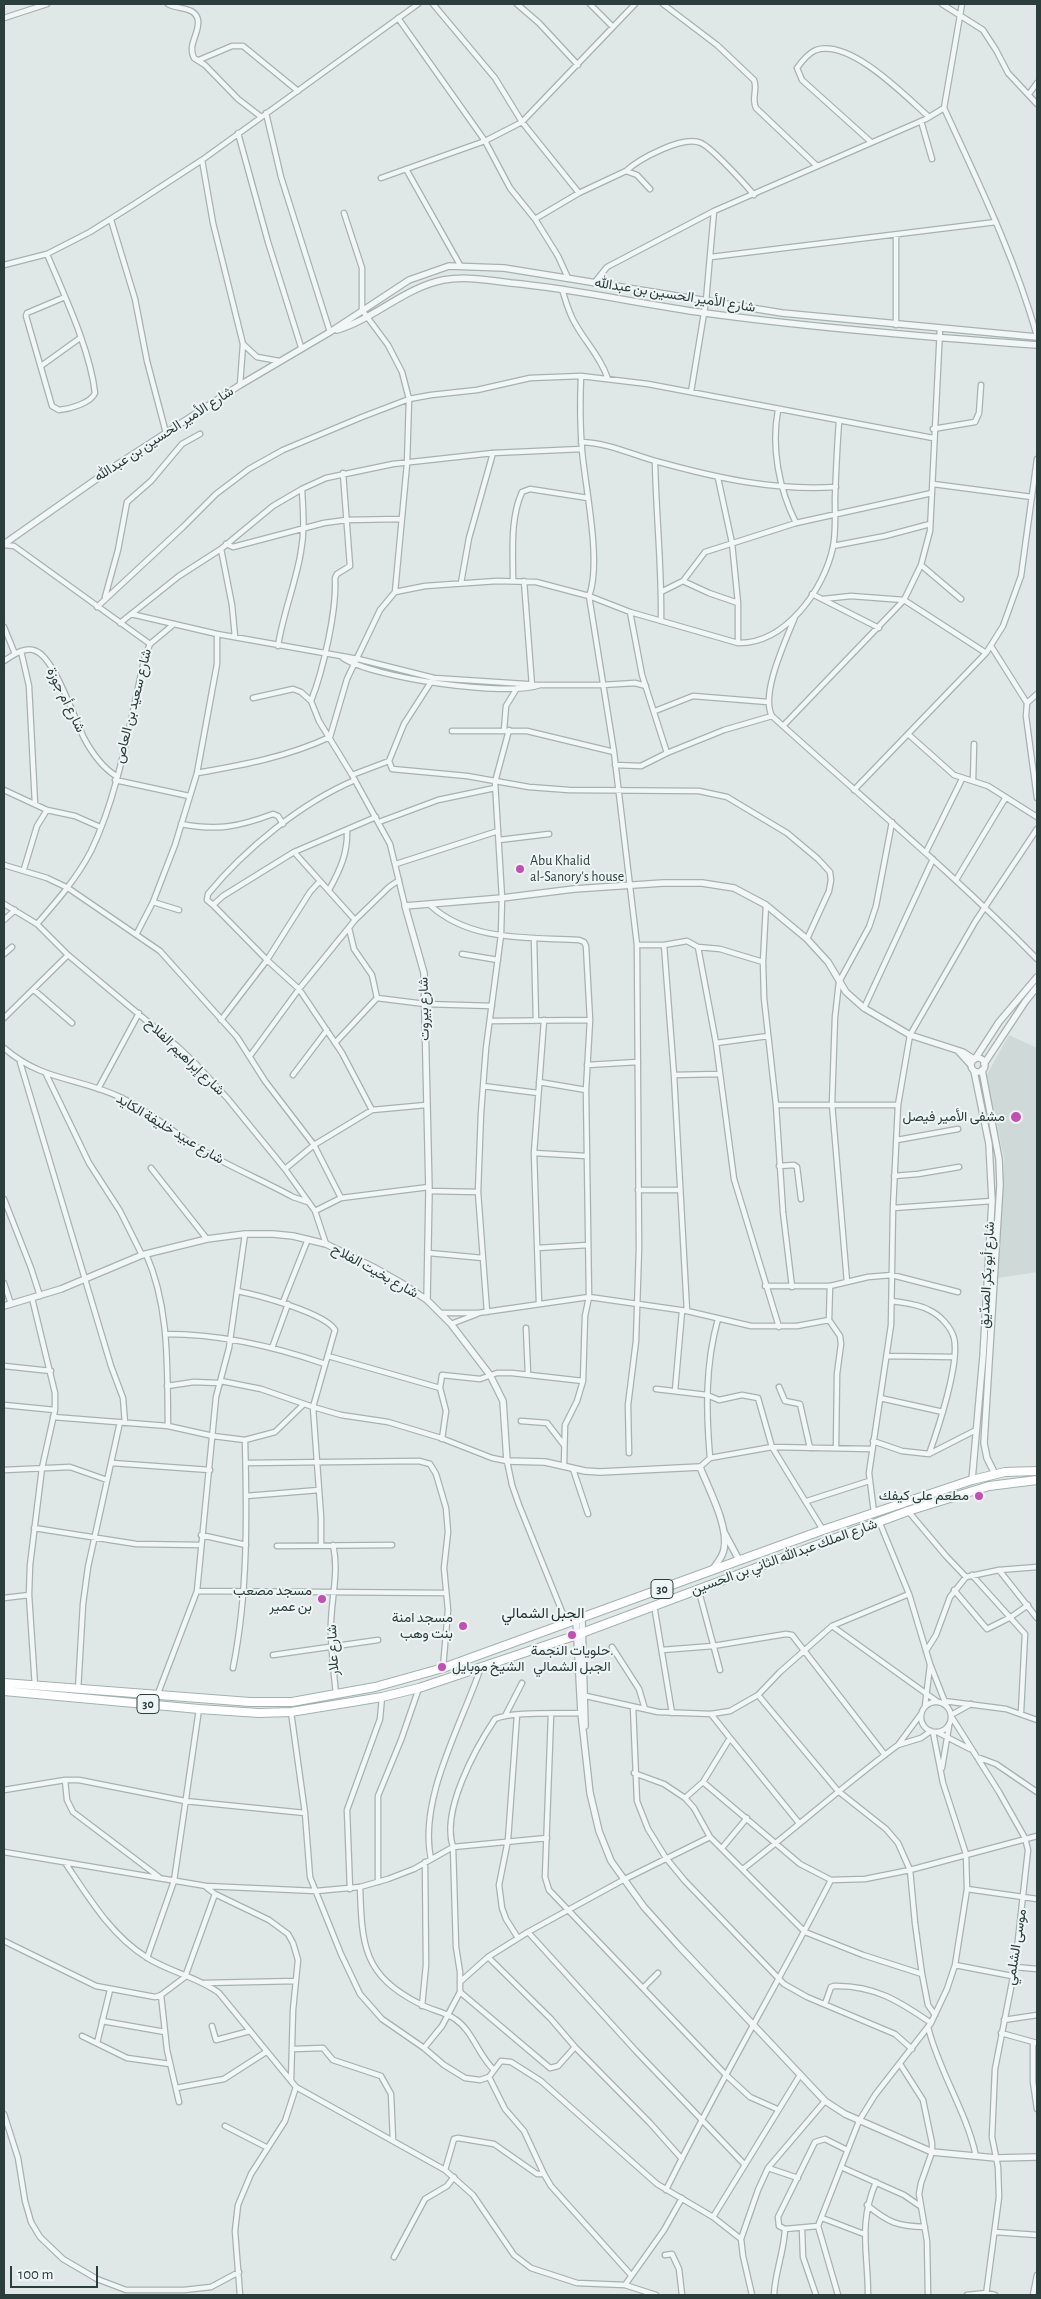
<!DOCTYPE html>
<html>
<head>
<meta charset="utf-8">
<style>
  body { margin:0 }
  #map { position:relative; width:1041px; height:2299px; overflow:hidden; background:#e0e8e7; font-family:"Alegreya Sans",sans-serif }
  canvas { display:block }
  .frame { position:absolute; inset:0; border:5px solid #2a3e3c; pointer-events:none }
  .scale { position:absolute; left:10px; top:2266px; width:88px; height:22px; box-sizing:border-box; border:2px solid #2a3e3c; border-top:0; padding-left:6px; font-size:15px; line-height:18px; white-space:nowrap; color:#2a3e3c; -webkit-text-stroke:4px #eff5f4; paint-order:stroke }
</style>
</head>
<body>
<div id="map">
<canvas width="1041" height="2299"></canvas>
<div class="frame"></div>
<div class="scale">100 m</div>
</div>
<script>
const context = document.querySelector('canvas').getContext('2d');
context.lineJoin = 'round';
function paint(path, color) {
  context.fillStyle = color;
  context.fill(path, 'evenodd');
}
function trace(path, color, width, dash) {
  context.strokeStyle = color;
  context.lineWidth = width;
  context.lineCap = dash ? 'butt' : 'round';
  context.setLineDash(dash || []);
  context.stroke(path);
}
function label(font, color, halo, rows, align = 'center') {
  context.font = font + ' "Alegreya Sans",Vazirmatn,sans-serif';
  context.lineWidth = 4;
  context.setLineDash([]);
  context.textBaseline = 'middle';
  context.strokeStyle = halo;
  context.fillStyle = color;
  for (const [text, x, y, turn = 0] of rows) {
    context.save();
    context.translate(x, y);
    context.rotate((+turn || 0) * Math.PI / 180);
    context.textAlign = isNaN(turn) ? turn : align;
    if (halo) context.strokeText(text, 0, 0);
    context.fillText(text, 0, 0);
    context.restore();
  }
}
paint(new Path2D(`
  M1009,1035L1037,1048V1272L998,1278L1004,1158L986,1076Z`), '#ced9d8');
const minor = new Path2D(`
  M168,4C178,10 195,6 198,20C200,33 187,45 194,58L205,65L238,99L260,116
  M433,4L495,78L522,122L579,193
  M517,4L539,23L578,65
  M590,4L613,27
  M663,4L717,45L754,80C758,90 751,98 756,108L817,166
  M942,4L983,30L996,50L1008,73L1037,104
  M4,18L47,4
  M199,60L232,46H243L298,91
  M1029,94L1037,83
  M944,108C979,184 1014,255 1037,336
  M266,113L281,177L330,332
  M921,121L932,159
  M238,133L268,242L301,347
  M871,142L802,80L797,68C802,61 808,53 816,50C851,39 905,96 929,117
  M202,160L213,223L243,344L240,385
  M406,169L460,265
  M626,171C639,159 683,135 701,143C712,148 745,184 754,195
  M381,178L485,141L398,18
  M344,213L362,268V310L388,345L402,372L409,399L407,464L395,592
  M535,219L579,193L626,171L637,175L650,189
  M111,220L135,299L147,361L166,433
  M896,235V325
  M47,254C64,295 90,349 95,393C91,403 70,409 59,410L52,406L26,316L27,313L65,297
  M711,257L996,222
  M4,265L47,254L90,232L133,205L202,160L418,4
  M568,278L558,256L535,219L510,188L485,141L522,122L635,4
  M595,282L607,267L714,211L926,119L944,108L962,4
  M562,289C566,302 569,314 576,325C587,344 601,358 608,379
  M243,344L257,357L279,361
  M41,366L80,338
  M581,376C580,400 580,426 582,450C585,487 602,562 589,596L614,752L637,945L639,1248L636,1341L628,1405L629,1453
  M691,392L706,301L714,211
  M778,410C771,448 779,489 796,523
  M933,429L975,422L979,413L981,385
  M581,442C610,443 632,455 659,462C717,478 775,491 836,487
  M655,461C656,515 662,568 661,621
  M718,478L732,543L738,603V643
  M933,484L1032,497
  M226,544L233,547L324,523L346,520L401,519
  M4,545L14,546L21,551L150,644L145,657C130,720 119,793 91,851C77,878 57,901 37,924
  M833,546L885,536L930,524
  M221,549L232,605L235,637
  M921,565L961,599
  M513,580C513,551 510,519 522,492L530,489L588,498
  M524,581L532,686
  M683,581L709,593L738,603
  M461,583L469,538L493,453
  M661,592L683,581L705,552L796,523L932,493
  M812,594L879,628
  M105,597L118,550L127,502L151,481L182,444L200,434
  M823,599L851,596L904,600L986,653
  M97,607L183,527L216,494L249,469L283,450L362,417L409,399L431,395L477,390L530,378L581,376L648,384L933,438
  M630,612L642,675L667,753
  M131,614L217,634L358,659L434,678L541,685H602L635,683L646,686
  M795,617C786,640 760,694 772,716C861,797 953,873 1037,959
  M120,623L179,576L221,549L273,506L302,489L326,478L393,464L493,453L582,449
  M4,627L15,654
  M150,644L174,624
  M278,646C283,613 296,583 301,551C305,530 303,510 302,489
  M991,646L1027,703
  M21,651L29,686L35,804
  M343,658C374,678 505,697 540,685
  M4,661C13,655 25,646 36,651C55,659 74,718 84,738C92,753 102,767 116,776
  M1037,694L1027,703L1026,716L1037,798
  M253,698L293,689L301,692L311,701L319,721L352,775L390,844L405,906
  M311,701C323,671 337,610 335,578L337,574L350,566L343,473
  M655,711L693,696L768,702
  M783,726L904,600L921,565L930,531L940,328
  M504,730L506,706L517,688
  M452,731H527L614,752
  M908,734L954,775L988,786L1037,817
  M389,761L392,769L467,776L529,787L569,790L699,791L727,797L787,833L818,859L830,872L831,880L829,891L807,939
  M615,765L641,766L667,753L724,730L772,716
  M197,773C243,765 287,757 330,737L347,679L380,610L395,592L425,586L497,581L536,582L589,596L630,612L738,643C785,644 824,590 833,547C836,532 835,514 835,498C836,472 837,447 839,422
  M352,775L389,761L404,724L431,682
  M115,780L189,796
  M973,781L974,744
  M4,790L47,810L75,816L100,827
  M854,790L986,653L1003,626L1021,576L1037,459
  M379,822L438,800L495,788
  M181,824C217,831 238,827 273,814L278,816L283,824
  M499,840L549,834
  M926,852L962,779
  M396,864L498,831
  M4,865L47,878L68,888L160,951L237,1037L265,1081L314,1145L341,1198
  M24,869L37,826L47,810
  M956,880L1006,797
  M329,890C340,870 348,853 347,830
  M153,902L179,910
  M4,904L37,924L68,955L178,1047L196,1064L228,1099L285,1169L315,1211L326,1244
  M213,905L207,900L208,894C245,849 301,803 355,780
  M430,905C470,942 528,937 579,940L584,942L586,946L590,1020L586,1090L589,1297L585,1316L583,1381L577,1401L565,1425L564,1465
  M766,905L763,962L764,998L776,1105
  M4,920L15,910
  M355,920L389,887L399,880
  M137,933L153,902L175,845L197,773L217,664V634
  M534,938L536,1021
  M637,945H664L687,941L698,947L716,1043L734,1179L779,1327
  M664,945L674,1075L687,1311
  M698,947L720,949L763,962
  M4,954L12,947
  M462,954L498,960
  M34,990L72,1023
  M377,998L425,1004L492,1006
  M864,1008L933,859
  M4,1018L68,955
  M221,1020L267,960L310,892L320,881
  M490,1021L590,1020
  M335,1043L377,998L372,975L354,949L349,928
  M716,1043L768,1036
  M4,1048C43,1082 79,1077 122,1098C149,1111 173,1132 198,1148C228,1166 262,1180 293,1197L308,1202
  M250,1056L299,989L355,920L294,852
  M20,1062L111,1366L123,1398L125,1423
  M587,1065L638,1062
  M46,1074L89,1163L120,1211L142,1255
  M293,1075L327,1030
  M674,1075L720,1074
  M539,1082L586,1090
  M483,1086L538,1093
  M98,1089L139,1013
  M372,1110L342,1053L299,989L267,960L213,905L223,896L294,852L376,817
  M897,1140L958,1129
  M534,1153L586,1156
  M779,1166L794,1165L797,1167L801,1199
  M151,1168L207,1239
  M285,1169L314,1145L372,1110L426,1105
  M894,1176L918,1174L959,1167
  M638,1190H679
  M429,1191L478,1192
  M4,1199L31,1268L40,1296
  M893,1208L992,1201
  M315,1211L341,1198L429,1187
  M537,1248L588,1245
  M429,1253L483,1258
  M146,1254C170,1308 167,1368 168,1426
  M847,1282L832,1104L835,1017L839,982L869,927L876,906L892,822
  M4,1283L11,1304
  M765,1286H830L868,1277L892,1275L958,1292
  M792,1287L783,1212L776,1105H898
  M237,1291C258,1295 325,1313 335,1330L313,1407L321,1517V1545
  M32,1298L55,1393V1410L42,1468L30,1565L29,1595L35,1686
  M892,1301C904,1303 918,1304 929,1310C940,1315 951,1327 954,1338C960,1363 938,1429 929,1454
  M283,1302L308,1239
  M539,1303L534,1153L544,1020
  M487,1312L478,1192L481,1113L486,1048L501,935L502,898L495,782L509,730
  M441,1313H478L589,1297L687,1311L751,1326H797L829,1320L830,1286
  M829,1320L840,1336L841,1344L837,1374L836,1448
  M451,1324L477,1314
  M526,1328L528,1374
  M166,1334C221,1334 273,1346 325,1364
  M272,1348L288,1304
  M328,1356L440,1388
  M887,1356L954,1357
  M4,1366L51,1371
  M221,1381L261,1389L313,1407L341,1415L388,1422L441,1438L492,1458L507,1461L512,1485L519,1505L567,1624
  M167,1386L194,1382L219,1383
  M779,1387L785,1401L800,1404L810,1448
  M656,1389L707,1395L719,1400L742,1395L758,1398L772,1447L823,1530
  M675,1391L682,1311
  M880,1398L943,1412
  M4,1405L55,1410
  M53,1417L168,1426L213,1436L245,1440L275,1432L304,1404
  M521,1421L547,1423L564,1445
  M442,1439L446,1411L440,1388L442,1375L480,1379L497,1373H512L583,1381
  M873,1441L902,1451L929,1454L976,1430
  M710,1458L772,1447L871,1449
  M112,1463L210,1470
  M246,1463L419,1461L430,1464L436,1474L446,1508L448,1532L444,1568L448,1610L443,1668
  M700,1467L710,1458C706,1411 705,1365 718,1319
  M573,1469L588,1514
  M4,1470L70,1467L107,1480
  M246,1496L319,1490
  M807,1501L869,1481
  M908,1511L946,1556L966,1577
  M874,1513L869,1473L891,1325L893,1208L898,1105L910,1035L975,922L1037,829
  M879,1521L909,1594L930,1664L947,1707
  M34,1528L136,1544L200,1545
  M201,1535L246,1545
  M333,1545C339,1571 332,1595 331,1622C330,1646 334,1671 336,1695
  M277,1546L392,1545
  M999,1570L1037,1618
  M972,1575L1025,1634L1021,1712
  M698,1588L720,1670
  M954,1590L987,1629L1011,1617L1028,1605
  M197,1591L446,1593
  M4,1598L29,1595
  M654,1605L672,1713
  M832,1626L938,1702
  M612,1647L639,1689L645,1709
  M662,1650L713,1646L786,1634L792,1635L885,1755
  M926,1651L936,1635L950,1597L966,1577L999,1570L1037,1567
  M273,1655L378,1640
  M233,1668C248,1593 247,1516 245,1440
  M78,1690L83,1604L88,1567L120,1422
  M758,1695L838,1791L886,1829L898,1843L910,1870L915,1923L922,1974L928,2005L935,2015
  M157,1696L197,1591L216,1397L229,1348L245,1234
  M586,1696L658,1712L711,1714L730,1711L758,1695L780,1672L832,1626L909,1594
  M944,1701L1006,1709L1037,1720
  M921 1717a15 15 0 1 1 30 0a15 15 0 1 1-30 0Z
  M925,1706L930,1665
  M633,1707L637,1801L648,1829L666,1858L685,1881L784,1984L807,1997L895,2034L912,2049
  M291,1712L305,1813L310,1877L341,1954L360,1994L382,2019L424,2048L444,2065L465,2078L480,2080L489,2077L501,2061L511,2062L541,2081L657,2184L713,2217L741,2239
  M921,1714L898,1745L921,1738L931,1731
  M517,1715L508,1840L499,1885L502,1908L506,1919L518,1938
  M551,1715L545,1877L549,1890L726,2075L750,2097L777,2109
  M951,1715L971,1704
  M505,1716L522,1683
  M951,1716L999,1792L1025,1838L1028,1850L1015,1967L995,2069L992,2137L998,2167L999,2197L986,2295
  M937,1732L970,1749
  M730,1738L799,1823
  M977,1757L996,1764L1037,1792
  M942,1768L949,1726
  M634,1773L664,1784L685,1798L694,1808L710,1837L805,1932L863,1955L922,1974
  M65,1780L67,1800L73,1812L159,1877
  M703,1782L800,1864L831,1880L865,1879L910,1870L1037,1836
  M4,1790L65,1780H79L185,1801L305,1813
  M685,1798L703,1782L730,1738L711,1714
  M722,1848L747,1818
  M4,1852L206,1886L316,1891L360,1887L388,1879L414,1869L453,1847L547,1838
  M431,1859C418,1799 462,1724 481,1667
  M66,1864C89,1898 111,1935 146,1957C169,1972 198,1977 219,1993L296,2087L445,2170L473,2195L514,2255L531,2268L577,2283L625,2285L656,2295
  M743,1869C795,1829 845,1784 898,1745
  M378,1882V1796L401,1740L419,1688
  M206,1887L215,1894L269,1920L288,1934L293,1943L298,1960L293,2010L291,2081
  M360,1887C362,1946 363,1975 420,2004C431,2010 445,2012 455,2019C473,2031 478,2055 494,2070
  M350,1889L347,1810L380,1719L382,1697
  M967,1889L1037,1899
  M528,1932L636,2051L745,2165
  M4,1941L96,1986L155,1997L161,1995L185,1977L215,1894
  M488,1957L551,2019L575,2047L650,2123L682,2159
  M147,1958L174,1881L199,1709
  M955,1965L1012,1976
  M1015,1967L1037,1969
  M460,1982L488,1957L528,1932L623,1880L710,1837
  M204,1983L296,1981
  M643,1988L658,1973
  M460,1992L550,2068L558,2066L575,2047
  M161,1995L167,2050L179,2102
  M825,2004L831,1987L834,1986C874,1985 899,2001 931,2023
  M422,2006L426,1965L425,1862
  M1004,2020L1037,2015
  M102,2021L165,2032
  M212,2026L216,2040L250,2031
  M928,2027C939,2072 966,2110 976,2156
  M1001,2033L1037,2043
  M82,2036L127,2058L170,2064
  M97,2043L110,1990
  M1033,2043V2082L1037,2109
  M424,2048L442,2026L460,1992V1972L456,1947L453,1847C441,1811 475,1749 495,1719C511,1711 560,1714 581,1713
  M293,2049L323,2048L333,2060L381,2076L391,2094L393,2140
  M900,2064L923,2100L932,2143V2152L921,2183L919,2194L927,2241L928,2295
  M489,2077L505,2109L524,2131L544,2174L551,2186L631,2275
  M176,2088L224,2079L266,2052
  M4,2114L18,2158L25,2201L31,2222L40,2237L63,2259L97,2279L126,2290H184L211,2287L239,2272
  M225,2126L268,2148
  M847,2150L825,2139L815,2142L778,2217L779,2226L785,2229L818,2226L859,2121L875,2095L931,2023L947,1989L955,1965L967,1889L966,1854L943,1783L933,1732
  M841,2167L904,2195L920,2206
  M768,2168L798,2178
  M445,2170L454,2139L458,2138L494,2144L537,2174H544
  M666,2190C718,2084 778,1984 831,1880
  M867,2205C889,2223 897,2226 925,2227
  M713,2217L800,2075
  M822,2218L864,2234
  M818,2226L838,2295
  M802,2229L803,2257L816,2295
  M995,2232L1037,2235
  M665,2255L672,2254L679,2269L682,2295
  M394,2257L425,2199L447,2186L454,2177
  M625,2285L664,2230L682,2198
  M240,2295L235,2231L238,2205L251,2174L285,2121L296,2087
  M752,2295L743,2256L741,2239L758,2190L768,2168L825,2101
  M774,2295C775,2272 784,2252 785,2229
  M868,2295C868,2252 858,2224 876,2182
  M967,2295L986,2293L995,2295
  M1033,2295L1037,2275`);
const tertiary = new Path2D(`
  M337,330C374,319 404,288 443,280C465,276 489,280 511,283C576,289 640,304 705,313C815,328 926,337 1037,345
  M4,544L115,466L240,385L330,332L409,280L449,266L504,268L782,313L1037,337
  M959,1052L971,1065
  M971 1065a7 7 0 1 1 14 0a7 7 0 1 1-14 0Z
  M975,1059L999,1022L1037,977
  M984,1064L1025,1002L1037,987
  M982,1070L999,1159L1000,1185L984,1443L987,1458L995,1474
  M427,1300L429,1191L424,973L405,906L502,898L574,889L663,883H702L734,888L766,905L807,939L828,962L846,992L864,1008L910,1035L963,1052L974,1059
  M4,1306L61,1289L142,1255L207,1239L245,1234H273L293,1236L326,1244L373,1267L403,1284L427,1300L451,1324L490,1375L503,1401L507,1461L545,1462L585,1471L600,1472L700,1467C708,1488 729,1526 724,1549C723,1557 717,1563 712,1570
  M972,1480L983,1356L992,1201L989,1144L974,1071
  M724,1532L739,1560
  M582,1619L585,1726
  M576,1620L581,1713L590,1793L599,1831L611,1861L644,1907L679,1946L825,2101L845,2114L932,2152L996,2158L1037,2157`);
const primary = new Path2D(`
  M4,1683L250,1702H292L375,1687L443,1668L823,1530L972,1480L1005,1472L1037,1471
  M4,1691L199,1709L259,1713L291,1712L382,1697L419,1688L571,1637L908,1511L989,1486L1037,1480`);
trace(minor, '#a6b2b0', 7);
trace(tertiary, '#a6b2b0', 8);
trace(primary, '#a0b2b0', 10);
trace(minor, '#f2f6f6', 4.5);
trace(tertiary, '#f2f6f6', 5.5);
trace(primary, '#fff', 8);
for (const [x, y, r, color] of [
  [520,869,5,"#c34eb4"],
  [1016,1117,6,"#c34eb4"],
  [979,1496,5,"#c34eb4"],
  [322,1599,5,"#c34eb4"],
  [463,1626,5,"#c34eb4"],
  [572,1635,5,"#c34eb4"],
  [442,1667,5,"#c34eb4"]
]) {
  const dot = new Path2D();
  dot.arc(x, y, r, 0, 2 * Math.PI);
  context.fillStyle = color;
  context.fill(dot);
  trace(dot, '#eff5f4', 2);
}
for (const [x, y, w] of [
  [662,1589,22],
  [148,1704,22]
]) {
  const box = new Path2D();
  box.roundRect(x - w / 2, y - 9.5, w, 19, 4);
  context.fillStyle = '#eff5f4';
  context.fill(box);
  trace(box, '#2a3e3c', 1);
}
label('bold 12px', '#2a3e3c', null, [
  ["30",662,1589],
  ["30",148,1704]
]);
label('14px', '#2a3e3c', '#eff5f4', [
  ["شارع الأمير الحسين بن عبدالله",675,295,9],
  ["شارع الأمير الحسين بن عبدالله",164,434,-33],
  ["شارع أم جوزة",66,700,64],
  ["شارع سعيد بن العاص",133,706,-76],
  ["شارع بيروت",424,1009,-91],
  ["شارع إبراهيم الفلاح",185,1057,44],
  ["شارع عبيد خليفة الكايد",170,1129,31],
  ["شارع بخيت الفلاح",375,1271,29],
  ["شارع أبو بكر الصدّيق",987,1275,-87],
  ["شارع الملك عبدالله الثاني بن الحسين",784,1557,-20],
  ["شارع علار",333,1650,-93],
  ["موسى الشلمي",1016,1947,-81]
]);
label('14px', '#2a3e3c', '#eff5f4', [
  ["Abu Khalid",530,861,"left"],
  ["al-Sanory's house",530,877,"left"],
  ["مشفى الأمير فيصل",1005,1117],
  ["مطعم على كيفك",969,1496],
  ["مسجد مصعب",312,1591],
  ["بن عمير",312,1607],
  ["مسجد امنة",453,1618],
  ["بنت وهب",453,1634],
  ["حلويات النجمة.",572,1651,"center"],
  ["الجبل الشمالي",572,1667,"center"],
  ["الشيخ موبايل",452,1667,"left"]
], 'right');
label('15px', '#1c2e2d', '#eff5f4', [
  ["الجبل الشمالي",543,1613]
]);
</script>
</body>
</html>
